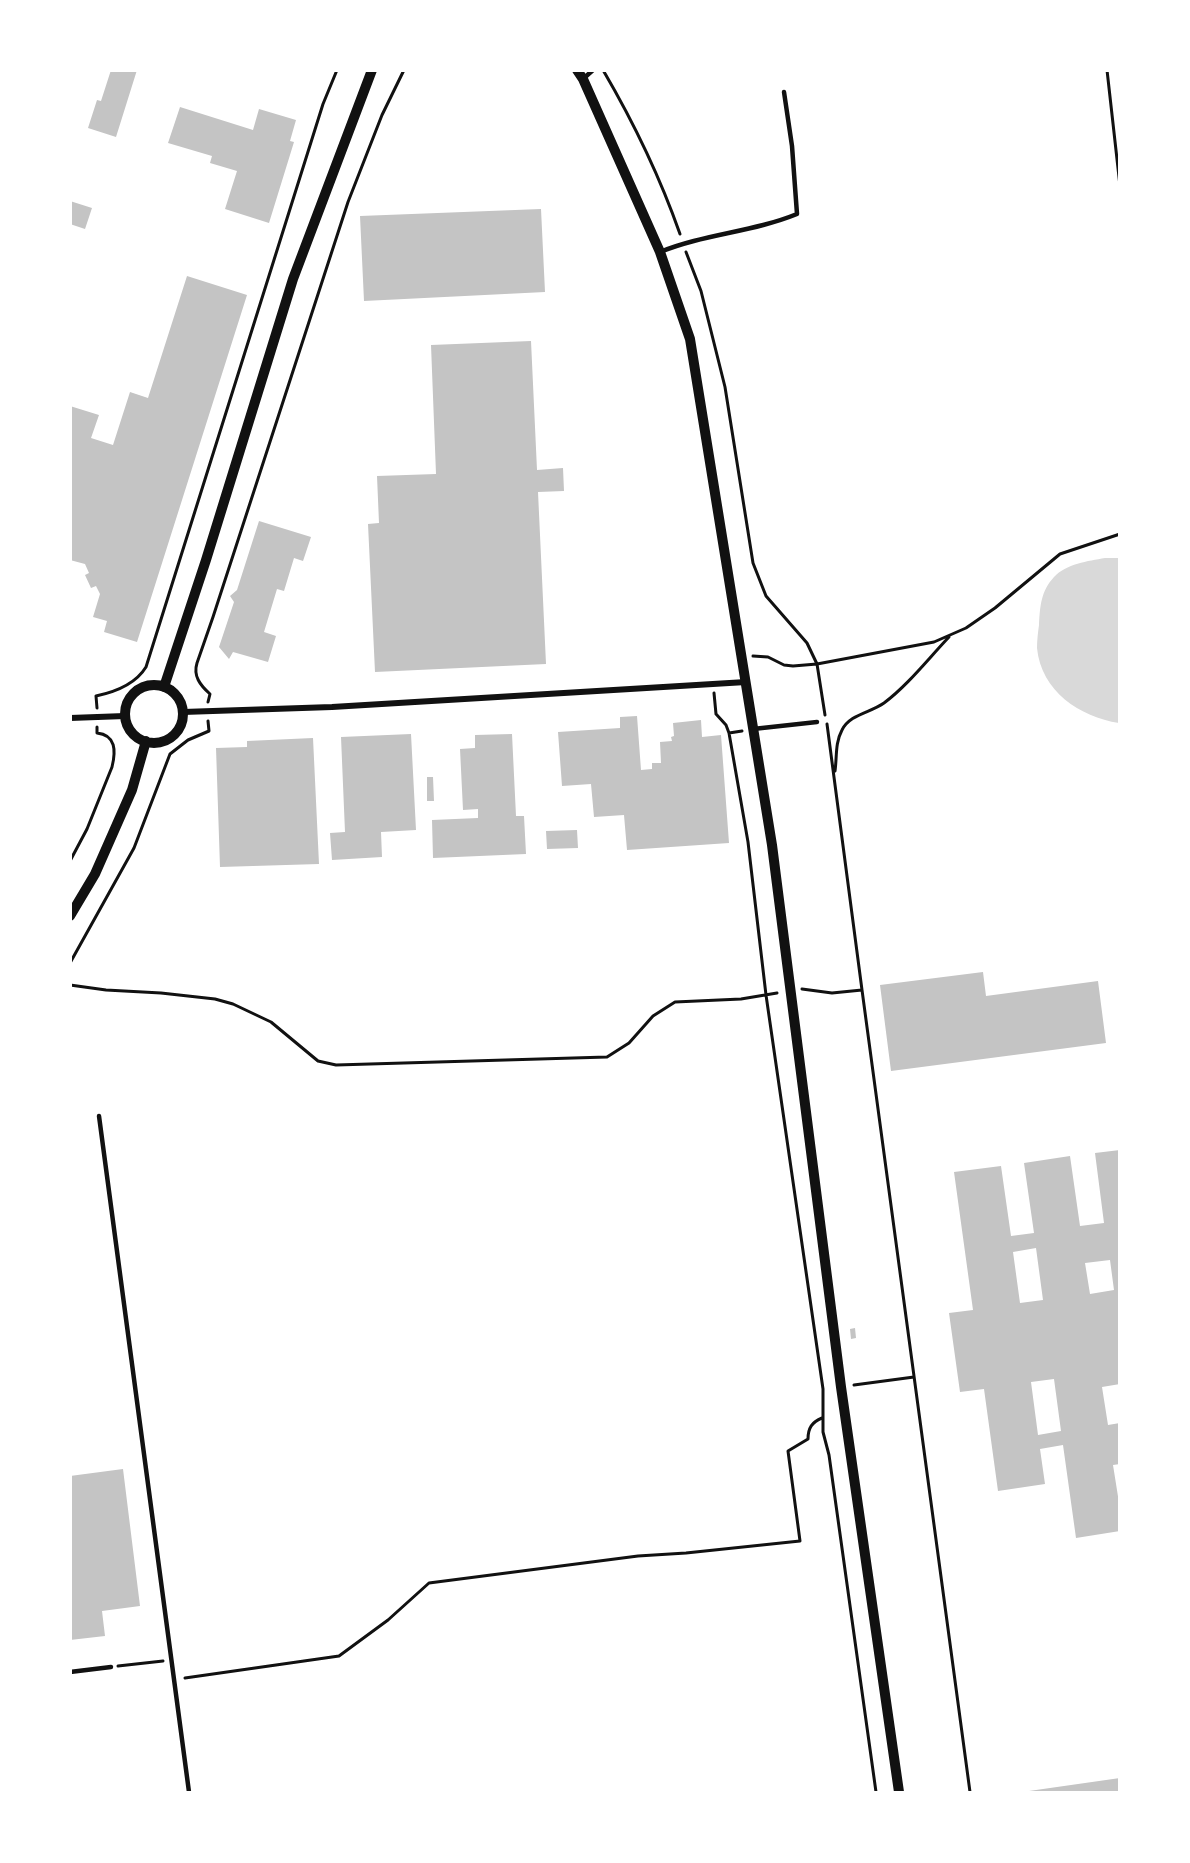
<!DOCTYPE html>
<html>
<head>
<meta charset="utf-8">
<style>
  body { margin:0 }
  #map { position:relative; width:1190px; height:1863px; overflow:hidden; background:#fff; font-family:"DejaVu Sans",sans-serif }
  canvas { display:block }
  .frame { position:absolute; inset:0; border:72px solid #fff; pointer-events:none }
</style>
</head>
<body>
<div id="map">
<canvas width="1190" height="1863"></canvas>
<div class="frame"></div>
</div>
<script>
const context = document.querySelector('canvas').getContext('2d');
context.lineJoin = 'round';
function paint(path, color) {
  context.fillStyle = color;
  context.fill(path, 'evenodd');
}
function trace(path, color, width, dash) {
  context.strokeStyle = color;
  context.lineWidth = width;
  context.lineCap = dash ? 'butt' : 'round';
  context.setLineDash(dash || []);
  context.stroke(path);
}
paint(new Path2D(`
  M1105,558H1119V723C1080,717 1041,691 1037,648C1037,640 1038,632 1039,625C1040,606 1041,591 1054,577C1066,564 1088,561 1105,558Z`), '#d9d9d9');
paint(new Path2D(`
  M111,70H137L116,137L88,128L97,100L101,101Z
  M180,107L253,130L259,109L296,120L290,141L294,142L269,223L225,209L237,171L210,163L212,156L168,143Z
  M70,201L92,208L85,229L70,224Z
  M541,209L545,292L364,301L360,216Z
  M187,276L247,295L137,642L104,632L107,621L93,617L100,594L96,586L91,588L85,575L89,573L85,564L70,560V406L99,415L91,438L113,445L130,392L148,398Z
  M531,341L537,470L563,468L564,491L538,492L546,664L375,672L368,524L379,523L377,476L436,474L431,345Z
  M259,521L311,537L303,561L294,558L284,591L277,589L264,632L276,636L268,662L233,652L229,659L219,647L234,602L230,596L237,590Z
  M637,716L641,770L652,769V763H661L660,742L672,741L671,737L674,736L673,723L701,720L702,737L721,735L729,843L627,850L624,815L594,817L591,784L562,786L558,732L620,728V717Z
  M411,734L416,830L381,832L382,857L332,860L330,833L345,832L341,737Z
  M512,734L516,816H524L526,854L433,858L432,820L478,818V809L463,810L460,749L475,748V735Z
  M313,738L319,864L220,867L216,748L247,747V741Z
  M427,777H433L434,801H427Z
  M577,830L578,848L547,849L546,831Z
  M983,972L986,996L1098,981L1106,1043L891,1071L880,985Z
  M1120,1150V1384L1102,1387L1108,1425L1120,1423V1464L1113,1465L1120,1509V1531L1076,1538L1063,1445L1040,1449L1045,1484L998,1491L984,1389L960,1392L949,1313L973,1310L954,1172L1001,1166L1011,1236L1034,1233L1024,1163L1070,1156L1080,1226L1104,1223L1095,1153ZM1036,1248L1043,1300L1020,1303L1013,1252ZM1110,1260L1114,1290L1090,1294L1085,1263ZM1054,1379L1061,1431L1038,1435L1031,1382Z
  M855,1328L856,1338L851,1339L850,1329Z
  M123,1469L140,1606L102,1611L105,1636L70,1640V1476Z
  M1120,1778V1792H1029V1791Z`), '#c4c4c4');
trace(new Path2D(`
  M603,70C634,123 660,177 680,234
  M1107,70L1120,186
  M686,252L701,291L725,387L753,563L766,596L807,643L817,664L825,715
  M753,656L768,657L784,665L793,666L817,664L934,642L966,628L995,608L1060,554L1120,534
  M714,693L716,714L726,725L729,733L748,842L766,995L823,1389V1432L829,1455L876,1792
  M208,702L210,694C200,685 193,676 197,663L213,617L348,202L382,115L404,70
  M97,708L96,696C115,692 135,685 146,667L323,104L337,70
  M729,733L742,731
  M835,771C837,757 835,743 842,730C850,714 870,713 884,703C908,685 928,659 949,637
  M70,861L87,829L112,767C116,751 116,735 97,733V727
  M70,963L134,848L170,754L188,740L209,731L208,721
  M70,985L106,990L161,993L215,999L233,1004L271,1022L318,1061L336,1065L607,1057L629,1043L653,1016L675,1002L741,999L777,993
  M802,989L832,993L862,990L827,724
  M862,990L970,1792
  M854,1385L914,1377
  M118,1666L163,1661
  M185,1678L339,1656L388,1620L429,1583L638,1556L686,1553L800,1541L788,1451L808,1439C808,1428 812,1422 822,1418`), '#111', 3);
trace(new Path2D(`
  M583,79L593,70
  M660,252C704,234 753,232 797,214L792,146L784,92
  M753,729L817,722
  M99,1116L189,1792
  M70,1672L111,1667`), '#111', 4.5);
trace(new Path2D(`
  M183,712L332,707L746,682
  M70,718L125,716`), '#111', 6);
trace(new Path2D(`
  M577,70L583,79L660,252L690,339L772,845L841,1387L899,1792
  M125 714a29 29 0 1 1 58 0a29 29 0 1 1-58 0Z
  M164,687L206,560L293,279L372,70
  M70,916L95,874L132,790L146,741`), '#111', 10);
</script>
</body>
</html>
